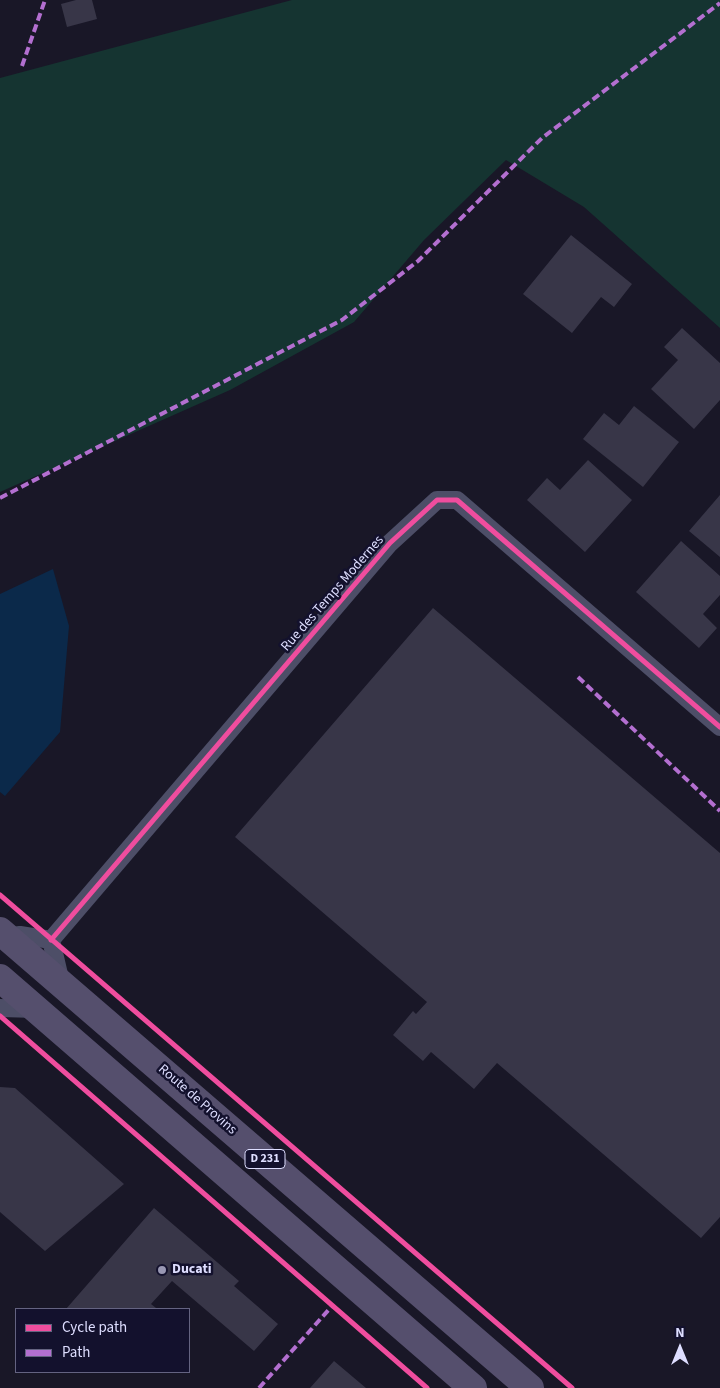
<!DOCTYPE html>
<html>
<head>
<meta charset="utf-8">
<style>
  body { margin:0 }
  #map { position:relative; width:720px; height:1388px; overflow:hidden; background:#191727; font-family:"Source Sans 3",sans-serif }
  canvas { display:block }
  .legend { position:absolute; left:15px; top:1308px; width:175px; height:65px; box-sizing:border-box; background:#13112d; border:1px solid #646381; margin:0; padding:6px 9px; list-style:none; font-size:15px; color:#dedeff }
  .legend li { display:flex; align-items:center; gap:10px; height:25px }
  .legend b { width:25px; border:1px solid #646381 }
  .north { position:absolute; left:655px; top:1323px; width:50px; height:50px; -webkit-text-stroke:4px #13112d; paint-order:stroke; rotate:0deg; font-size:14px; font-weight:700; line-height:20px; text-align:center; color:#dedeff }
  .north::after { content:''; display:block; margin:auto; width:18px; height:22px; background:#dedeff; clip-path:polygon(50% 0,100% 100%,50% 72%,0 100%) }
</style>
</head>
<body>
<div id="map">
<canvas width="720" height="1388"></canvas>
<ul class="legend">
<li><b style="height:6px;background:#ef4d9e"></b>Cycle path</li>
<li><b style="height:6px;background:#b36fd0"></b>Path</li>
</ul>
<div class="north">N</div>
</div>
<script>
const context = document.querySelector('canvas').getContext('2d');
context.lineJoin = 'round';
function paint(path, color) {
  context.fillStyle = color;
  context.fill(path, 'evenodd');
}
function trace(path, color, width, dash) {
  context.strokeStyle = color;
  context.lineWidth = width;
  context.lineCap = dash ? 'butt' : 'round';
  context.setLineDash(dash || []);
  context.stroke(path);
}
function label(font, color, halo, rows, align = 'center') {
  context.font = font + ' "Source Sans 3",sans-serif';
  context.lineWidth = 5;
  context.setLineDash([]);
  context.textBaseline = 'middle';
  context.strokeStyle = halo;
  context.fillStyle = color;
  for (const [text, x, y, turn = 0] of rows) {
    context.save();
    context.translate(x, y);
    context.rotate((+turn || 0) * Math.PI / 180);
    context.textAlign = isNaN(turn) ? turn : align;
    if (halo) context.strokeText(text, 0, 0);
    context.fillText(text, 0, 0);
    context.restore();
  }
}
paint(new Path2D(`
  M292,0H720V328L584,207L506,160L424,240L354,322L230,390L0,492V78Z`), '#153431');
paint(new Path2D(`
  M53,569L69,626L60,732L5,796L0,792V594Z`), '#0b294a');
paint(new Path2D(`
  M76,0H92L97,19L67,27L61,4Z
  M571,235L632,284L614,307L601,297L572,333L523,294Z
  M682,328L720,363V400L694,429L651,389L678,360L664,347Z
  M634,406L679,442L643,487L583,439L604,413L619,425Z
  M588,460L632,500L585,552L527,500L547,478L560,490Z
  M720,495V557L689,531Z
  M681,541L720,576V595L703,614L717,628L699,648L636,592Z
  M433,608L720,853V1217L701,1238L497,1063L474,1089L431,1052L423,1061L393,1035L413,1011L416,1014L427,1002L235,837Z
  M0,1087L15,1088L124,1184L45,1251L0,1212Z
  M154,1208L239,1281L234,1286L278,1324L254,1351L172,1281L151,1304L156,1308L155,1309H66Z
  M334,1361L366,1388H310Z`), '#383648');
trace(new Path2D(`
  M7,937L20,935L51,940
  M51,940L390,543L437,500H457L720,727
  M51,940L61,983
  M0,1008L37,1009`), '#4d4e67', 18);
trace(new Path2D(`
  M0,931L530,1388
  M0,978L473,1388`), '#554f6d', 28);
trace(new Path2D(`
  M22,66L45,0
  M0,498L342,320L418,261L542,138L720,3
  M578,677L720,811
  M259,1388L332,1306`), '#b36fd0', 4, [8, 4]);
trace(new Path2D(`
  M0,895L572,1388
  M51,940L390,543L437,500H457L720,727
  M0,1016L427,1388`), '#ef4d9e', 5);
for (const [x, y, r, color] of [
  [162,1270,5,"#9998b3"]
]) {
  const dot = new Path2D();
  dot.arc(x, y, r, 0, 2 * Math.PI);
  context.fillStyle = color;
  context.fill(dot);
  trace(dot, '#13112d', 2);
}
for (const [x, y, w] of [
  [265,1159,40]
]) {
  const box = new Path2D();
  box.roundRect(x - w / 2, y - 9.5, w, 19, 4);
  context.fillStyle = '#13112d';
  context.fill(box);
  trace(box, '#dedeff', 1);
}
label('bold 12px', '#dedeff', null, [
  ["D 231",265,1159]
]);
label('14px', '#dedeff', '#13112d', [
  ["Rue des Temps Modernes",333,594,-49],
  ["Route de Provins",197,1100,41]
]);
label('bold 14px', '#dedeff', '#13112d', [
  ["Ducati",172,1270]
], 'left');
</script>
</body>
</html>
